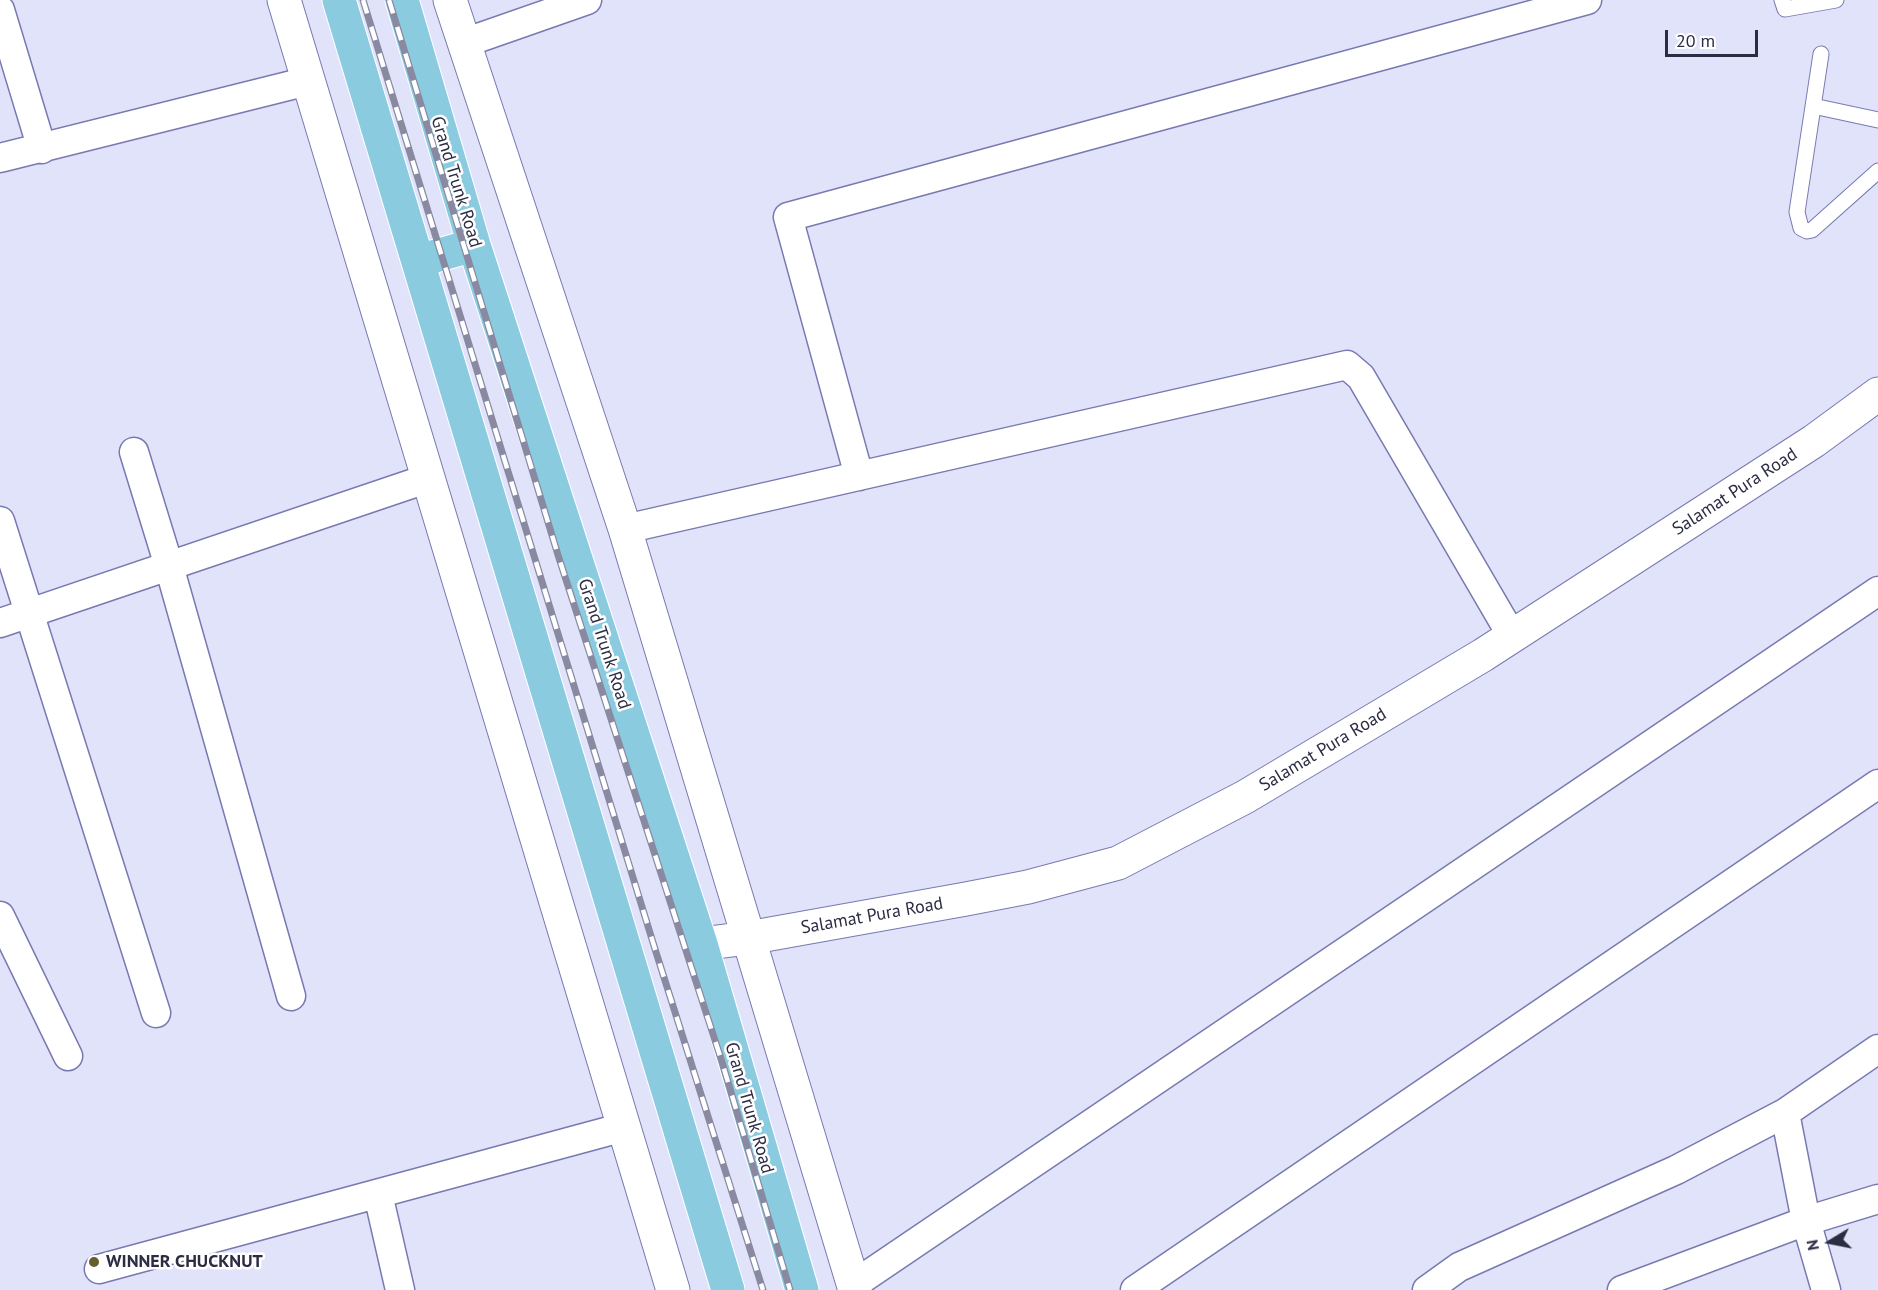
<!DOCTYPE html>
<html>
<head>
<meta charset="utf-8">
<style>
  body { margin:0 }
  #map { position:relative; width:1878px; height:1290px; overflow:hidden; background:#e1e3fb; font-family:"PT Sans",sans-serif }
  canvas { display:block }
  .north { position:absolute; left:1800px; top:1212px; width:60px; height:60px; -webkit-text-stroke:4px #fff; paint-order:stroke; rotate:260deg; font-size:16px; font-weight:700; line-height:24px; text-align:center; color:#2c2c43 }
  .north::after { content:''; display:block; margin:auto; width:21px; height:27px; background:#2c2c43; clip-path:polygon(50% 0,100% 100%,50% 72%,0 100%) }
  .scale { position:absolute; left:1665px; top:30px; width:93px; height:27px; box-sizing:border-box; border:3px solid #2c2c43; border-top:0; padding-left:8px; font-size:18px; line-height:21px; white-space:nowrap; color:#2c2c43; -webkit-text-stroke:4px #fff; paint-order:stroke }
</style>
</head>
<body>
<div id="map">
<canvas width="1878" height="1290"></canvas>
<div class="north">N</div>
<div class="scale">20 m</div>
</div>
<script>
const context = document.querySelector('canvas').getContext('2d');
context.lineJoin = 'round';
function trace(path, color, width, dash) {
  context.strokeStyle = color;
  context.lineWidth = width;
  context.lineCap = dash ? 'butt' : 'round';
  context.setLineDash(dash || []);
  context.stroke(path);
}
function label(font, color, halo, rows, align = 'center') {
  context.font = font + ' "PT Sans",sans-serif';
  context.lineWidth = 5;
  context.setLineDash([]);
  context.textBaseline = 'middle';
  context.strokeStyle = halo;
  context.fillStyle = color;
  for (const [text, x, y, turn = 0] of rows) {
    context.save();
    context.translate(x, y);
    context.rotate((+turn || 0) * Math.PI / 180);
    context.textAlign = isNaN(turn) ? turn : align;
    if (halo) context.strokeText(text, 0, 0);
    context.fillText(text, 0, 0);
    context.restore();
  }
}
const service = new Path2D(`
  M1782,0L1785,9L1836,0
  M1821,54L1797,212L1801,228L1807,231L1812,230L1878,171
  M1813,106L1878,120`);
const minor = new Path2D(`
  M0,10L42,149
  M464,43L587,0
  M0,158L308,81
  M134,452L169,566L291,996
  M859,476L788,217L1587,0
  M0,521L156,1013
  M625,529L1347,365L1361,377L1512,636
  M0,623L429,478
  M0,916L68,1056
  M1785,1113L1806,1221L1826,1290
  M378,1194L400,1290
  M99,1269L624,1127
  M853,1285L1878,591
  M1135,1290L1878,784
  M1427,1290L1459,1267L1676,1170L1785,1113L1878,1049
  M1622,1290L1806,1221L1878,1199`);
const tertiary = new Path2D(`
  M284,0L673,1290
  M450,0L625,529L855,1290
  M701,944L748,938L966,899L1028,887L1118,863L1245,797L1483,655L1814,441L1878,394`);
const primary = new Path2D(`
  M339,0L728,1290
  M402,0L474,245L701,944L802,1290
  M418,261L474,245`);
trace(service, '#7879b0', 17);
trace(minor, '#7879b0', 31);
trace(tertiary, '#7879b0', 35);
trace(primary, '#fff', 35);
trace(service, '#fff', 15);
trace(minor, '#fff', 28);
trace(tertiary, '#fff', 33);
trace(primary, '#8bcbe0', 33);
const rail = new Path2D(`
  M363,0L655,949L763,1290
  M389,0L558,555L722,1062L790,1290`);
trace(rail, '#898aa2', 7);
trace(rail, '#fff', 4.5, [14]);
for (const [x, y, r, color] of [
  [94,1262,6,"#645e2b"]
]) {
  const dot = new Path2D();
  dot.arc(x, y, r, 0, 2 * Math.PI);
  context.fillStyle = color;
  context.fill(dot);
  trace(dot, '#fff', 2);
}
label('18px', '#2c2c43', '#fff', [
  ["Grand Trunk Road",456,182,73],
  ["Salamat Pura Road",1735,492,-33],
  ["Grand Trunk Road",604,644,72],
  ["Salamat Pura Road",1323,750,-31],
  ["Salamat Pura Road",872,916,-10],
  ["Grand Trunk Road",749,1108,74]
]);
label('bold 18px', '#2c2c43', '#fff', [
  ["WINNER CHUCKNUT",106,1262]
], 'left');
</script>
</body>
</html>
